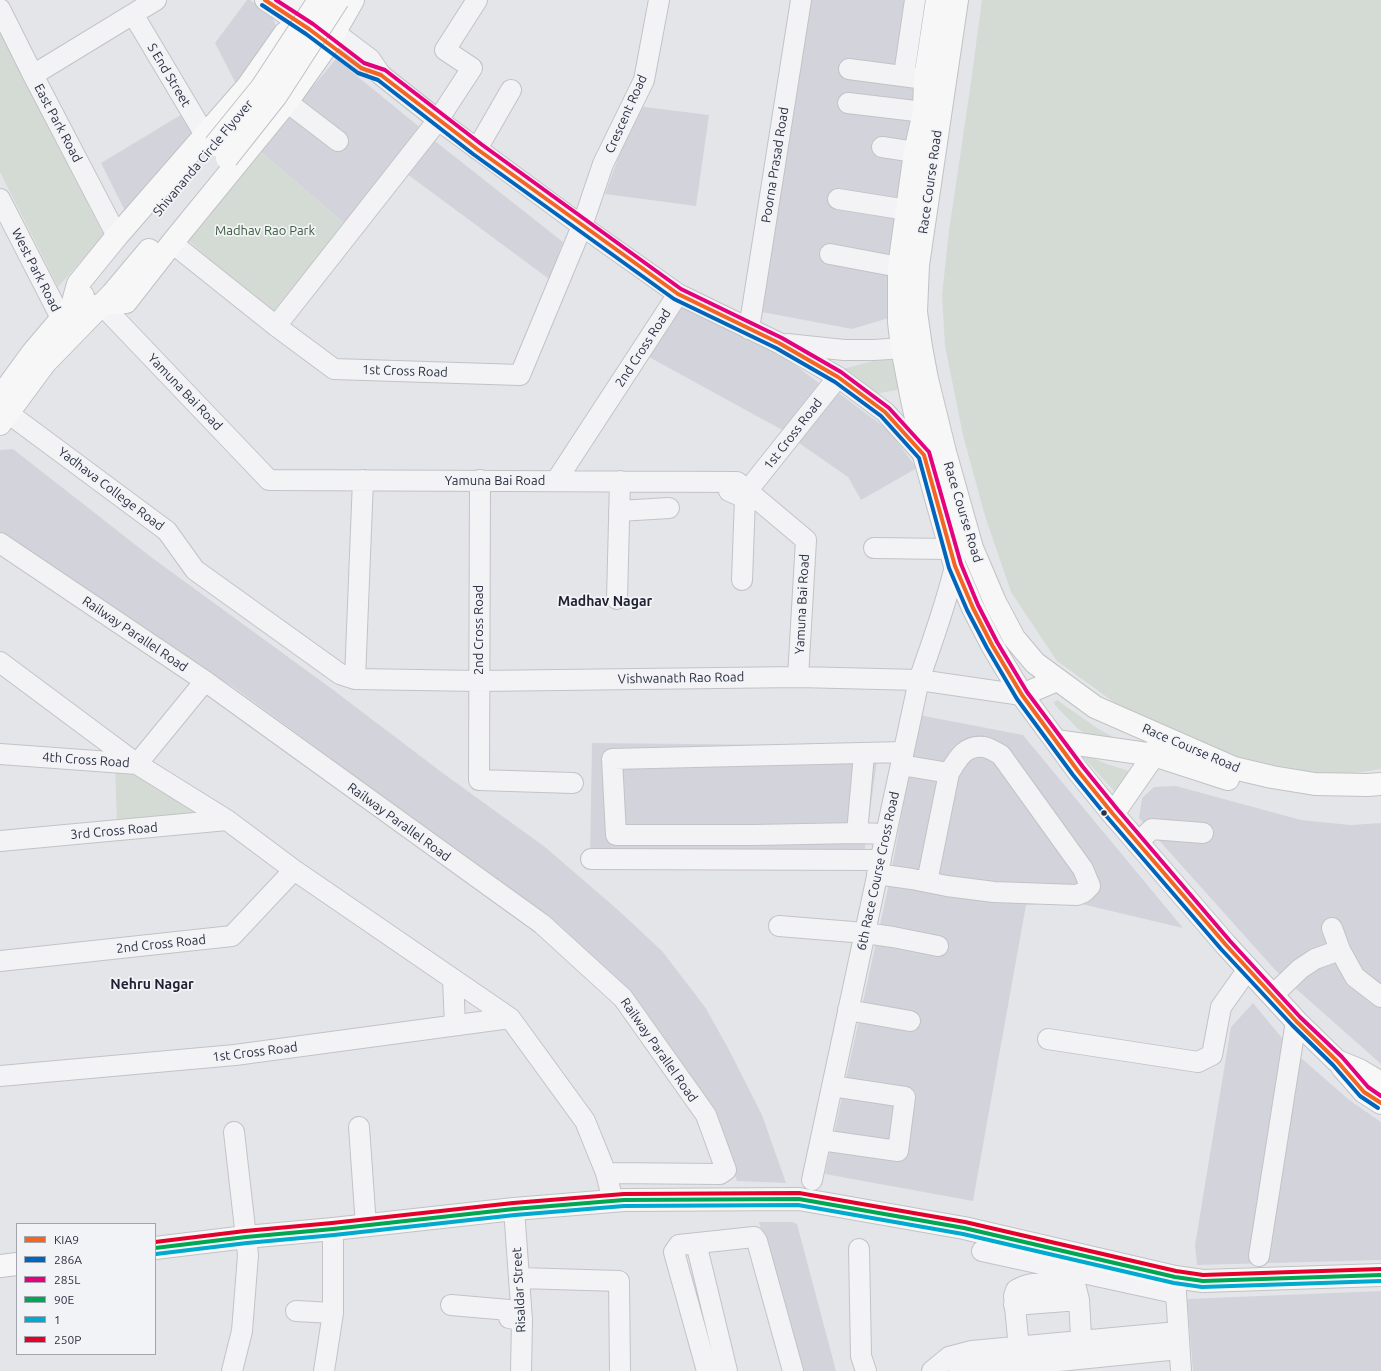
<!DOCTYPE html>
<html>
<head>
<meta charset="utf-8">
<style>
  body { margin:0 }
  #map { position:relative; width:1381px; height:1371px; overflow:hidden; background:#e4e5e9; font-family:Ubuntu,sans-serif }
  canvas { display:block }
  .legend { position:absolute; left:16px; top:1223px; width:140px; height:132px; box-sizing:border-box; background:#f2f3f7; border:1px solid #a3a5ae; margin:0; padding:5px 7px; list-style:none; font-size:12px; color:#2c3040 }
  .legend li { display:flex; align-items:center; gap:8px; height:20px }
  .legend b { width:20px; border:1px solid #a3a5ae }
</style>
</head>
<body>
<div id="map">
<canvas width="1381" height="1371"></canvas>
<ul class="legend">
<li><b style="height:5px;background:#f26522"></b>KIA9</li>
<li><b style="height:5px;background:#0065bd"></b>286A</li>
<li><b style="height:5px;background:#e5007d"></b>285L</li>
<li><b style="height:5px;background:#00a651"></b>90E</li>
<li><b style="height:5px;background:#00a9ce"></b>1</li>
<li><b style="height:5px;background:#e4002b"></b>250P</li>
</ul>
</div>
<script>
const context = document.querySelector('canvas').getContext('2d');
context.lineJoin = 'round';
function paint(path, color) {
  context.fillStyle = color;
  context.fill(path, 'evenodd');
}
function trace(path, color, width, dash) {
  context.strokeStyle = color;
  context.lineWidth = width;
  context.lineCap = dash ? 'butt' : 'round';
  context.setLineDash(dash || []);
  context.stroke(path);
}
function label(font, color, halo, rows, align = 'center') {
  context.font = font + ' Ubuntu,sans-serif';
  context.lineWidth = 3.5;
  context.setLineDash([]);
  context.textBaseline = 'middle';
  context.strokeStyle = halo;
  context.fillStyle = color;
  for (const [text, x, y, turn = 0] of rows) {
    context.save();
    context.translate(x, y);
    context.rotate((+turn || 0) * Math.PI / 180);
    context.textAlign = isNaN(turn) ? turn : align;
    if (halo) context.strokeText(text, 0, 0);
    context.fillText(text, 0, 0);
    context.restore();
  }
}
paint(new Path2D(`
  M247,0H250L272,17L277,28L236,84L215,43Z
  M809,0H927L891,256L889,318L852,329L762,312Z
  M336,59L422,129L346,225L259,150Z
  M637,106L709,115L696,206L605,194Z
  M184,113L194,134L125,211L101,163Z
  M431,138L563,242L549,279L403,171Z
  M681,302L768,345L819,383L784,431L649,357Z
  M832,388L887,429L917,468L861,500L848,477L793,439Z
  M13,449L151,557L332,689L444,774L545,847L618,910L662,951L705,1007L727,1046L762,1115L786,1183L737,1181L718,1128L638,1003L602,965L545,916L235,688L161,642L0,533V450Z
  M919,715L1023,735L1183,928L1073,902L1026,905L973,1201L825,1174L890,879Z
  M592,743L879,746L864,855H590Z
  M1176,786L1301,820L1350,825L1381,823V1064L1277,972L1139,818L1142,798L1154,787Z
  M1253,1003L1292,1050L1348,1099L1381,1122V1260L1197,1265L1195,1245L1231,1027Z
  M759,1222H792L797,1224L836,1371H801Z
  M1381,1291V1371H1193L1187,1299Z`), '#d3d4db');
paint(new Path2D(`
  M982,0H1381V769L1356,773H1289L1201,750L1129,713L1057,661L1011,592L985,516L963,435L945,346L942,295L949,231L970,89Z
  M1,31L104,235L58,287L0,172V32Z
  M259,150L346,225L272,313L185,238Z
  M897,356L902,389L874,394L843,369L873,361Z
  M1057,700L1097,728L1131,747L1093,739L1077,728L1055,705L1054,702Z
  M1078,752L1107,764L1129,771L1116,793Z
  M115,765H130L208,817L117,824Z`), '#d4dbd5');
const minor = new Path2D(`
  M265,0L316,35
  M292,0L370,59L381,75L438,120L582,226L678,294L779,343L838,377L885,412L924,455
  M0,9L33,75L117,236
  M133,14L205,135
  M905,68L915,0
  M849,69L925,79
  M33,75L156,0
  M287,102L338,141
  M848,103L924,112
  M882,147L915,152
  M477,149L511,90
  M0,199L62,320
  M838,199L907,210
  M172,243L276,326L334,369L520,375L582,226L603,164L644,80L659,0
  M830,254L899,267
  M101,304L269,480L737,482L806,540L798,677
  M276,326L438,120L472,68L445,50L477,0
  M749,329L801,0
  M787,344L844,350H874L917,347
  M8,413L167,531L195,570L340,674L355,679L479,681L798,677L919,680L1022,695
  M480,480L479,780L573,783
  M556,481L678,294
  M748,490L838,377
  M729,491L745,498L742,580
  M619,511L669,508
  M0,543L205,681L542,924L623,998L706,1115L726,1170L720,1174L606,1173
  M874,548L949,549
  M617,599L620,481
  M0,662L137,764L227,820L294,870L510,1018L585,1121L606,1173L613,1201
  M355,679L363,480
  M0,754L137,764L205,681
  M857,833L864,754
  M886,834L857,833L754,835H616L612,759L903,752
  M0,841L227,820
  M1137,843L1152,829L1203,833
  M591,859L881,860
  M877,874L912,879L947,886L994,892L1077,895L1084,892L1090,886L1083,869L1001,755C996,752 989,748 984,747C965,744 957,760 949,773L901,765
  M927,882L949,773
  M779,926L865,933L893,937L938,946
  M1332,928L1340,950L1355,977L1381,997
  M0,961L232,936L294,870
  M453,979L455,1025
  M1273,995L1300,969L1315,959L1340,950
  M848,1010L910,1021
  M1048,1039L1198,1062L1212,1055L1221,1007L1248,969
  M0,1076L235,1055L510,1018
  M359,1127L366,1226
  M821,1140L898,1151L905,1097L832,1086
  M812,1180L919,680C932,642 946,605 955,566
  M514,1209L522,1320L521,1371
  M696,1243L727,1371
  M859,1249L861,1356L866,1371
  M982,1251L1170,1292L1175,1288
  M1259,1256L1296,1021
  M1175,1277L1181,1371
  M520,1278L619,1281L620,1371
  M451,1305L509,1310V1318L522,1320
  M1014,1305L1079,1300
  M296,1311L333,1313
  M1020,1359L1014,1296L1016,1290C1020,1288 1024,1286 1028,1285C1038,1282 1067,1284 1076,1288L1079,1300L1082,1354
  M232,1371L242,1331L248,1255L234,1132
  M324,1371L333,1313V1229
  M707,1371L674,1252L679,1245L754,1237L757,1241L793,1371
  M932,1371L949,1357L972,1351L1178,1332
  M959,1371L1179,1349`);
const major = new Path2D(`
  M937,0L925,79L924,112L915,152L899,267V322L902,348L911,395L924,455L955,566L973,608L992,645L1022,695L1078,771L1113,814L1226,945L1296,1021L1337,1061L1359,1070L1381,1083
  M957,0L918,265L916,312L921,347L927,379L945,452L972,548L995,602L1014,638L1035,663L1095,707L1234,768L1272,777L1315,784L1368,785L1381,784
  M101,304L126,302L172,243L287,102L328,44L353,0
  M72,306L78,284L117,236L247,87L285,33
  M0,397L33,352L72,306L83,296
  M0,424L45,363L112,294L149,250
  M1022,695L1057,680
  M1056,741L1154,755L1228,779
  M1113,814L1154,755L1159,743
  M1342,1067L1364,1092L1381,1103
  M155,1248L246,1237L333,1229L514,1209L624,1200L799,1199L964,1228L1175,1277L1203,1281L1381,1275
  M0,1266L17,1264`);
trace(minor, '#c2c3c7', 22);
trace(major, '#c1c2c6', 24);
trace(minor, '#f3f3f5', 20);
trace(major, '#f7f7f7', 22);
const majorBridge = new Path2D(`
  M215,145L262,87L319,0
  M227,158L276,96L338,0`);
trace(majorBridge, '#c1c2c6', 24, []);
trace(majorBridge, '#f7f7f7', 22);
trace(new Path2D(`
  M265,0L309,29L361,68L381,75L477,149L678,294L779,343L838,377L885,412L924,455L955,566L973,608L992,645L1022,695L1078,771L1113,814L1226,945L1296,1021L1337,1061L1364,1092L1381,1103`), '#f26522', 4);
trace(new Path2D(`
  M262,5L306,34L358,73L378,80L473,154L674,299L776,348L835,382L881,416L919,458L949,568L967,610L987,648L1017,699L1073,775L1108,818L1221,949L1292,1025L1333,1065L1360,1096L1378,1108`), '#0065bd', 4);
trace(new Path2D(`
  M276,0L313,24L364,63L385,70L481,144L681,289L782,338L841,372L889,408L929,452L961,564L978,605L997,642L1027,692L1083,767L1118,810L1230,941L1300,1017L1342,1057L1368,1087L1381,1096`), '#e5007d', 4);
trace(new Path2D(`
  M155,1248L246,1237L333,1229L514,1209L624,1200L799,1199L964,1228L1175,1277L1203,1281L1381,1275`), '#00a651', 4);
trace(new Path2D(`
  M156,1254L247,1243L334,1235L515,1215L624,1206L798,1205L963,1234L1174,1283L1202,1287L1381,1281`), '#00a9ce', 4);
trace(new Path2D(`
  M155,1242L245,1231L332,1223L513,1203L624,1194L799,1193L965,1222L1176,1271L1203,1275L1381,1269`), '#e4002b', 4);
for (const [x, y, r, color] of [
  [1104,813,3.5,"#2c3040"]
]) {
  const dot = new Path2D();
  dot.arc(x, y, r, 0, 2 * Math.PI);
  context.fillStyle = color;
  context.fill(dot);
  trace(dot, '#f2f3f7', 1.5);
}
label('13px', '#2c3040', '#f2f3f7', [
  ["S End Street",169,75,59],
  ["Crescent Road",626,114,-66],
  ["East Park Road",58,123,62],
  ["Shivananda Circle Flyover",203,158,-50],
  ["Poorna Prasad Road",775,165,-81],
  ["Race Course Road",930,182,-82],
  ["West Park Road",36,270,63],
  ["2nd Cross Road",643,348,-57],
  ["1st Cross Road",405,371,2],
  ["Yamuna Bai Road",185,392,46],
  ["1st Cross Road",793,434,-52],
  ["Yamuna Bai Road",495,481],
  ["Yadhava College Road",111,489,37],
  ["Race Course Road",963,512,73],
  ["Yamuna Bai Road",802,604,-87],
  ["2nd Cross Road",479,630,-90],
  ["Railway Parallel Road",135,634,34],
  ["Vishwanath Rao Road",681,678,-1],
  ["Race Course Road",1191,748,23],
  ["4th Cross Road",86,760,4],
  ["Railway Parallel Road",399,822,36],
  ["3rd Cross Road",114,831,-5],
  ["6th Race Course Cross Road",878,871,-78],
  ["2nd Cross Road",161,944,-6],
  ["Railway Parallel Road",659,1050,55],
  ["1st Cross Road",255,1052,-7],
  ["Risaldar Street",519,1290,-93]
]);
label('13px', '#3b5a3b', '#f2f3f7', [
  ["Madhav Rao Park",265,231]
]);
label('bold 14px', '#1e2131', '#f2f3f7', [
  ["Madhav Nagar",605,601],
  ["Nehru Nagar",152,984]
]);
</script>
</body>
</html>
